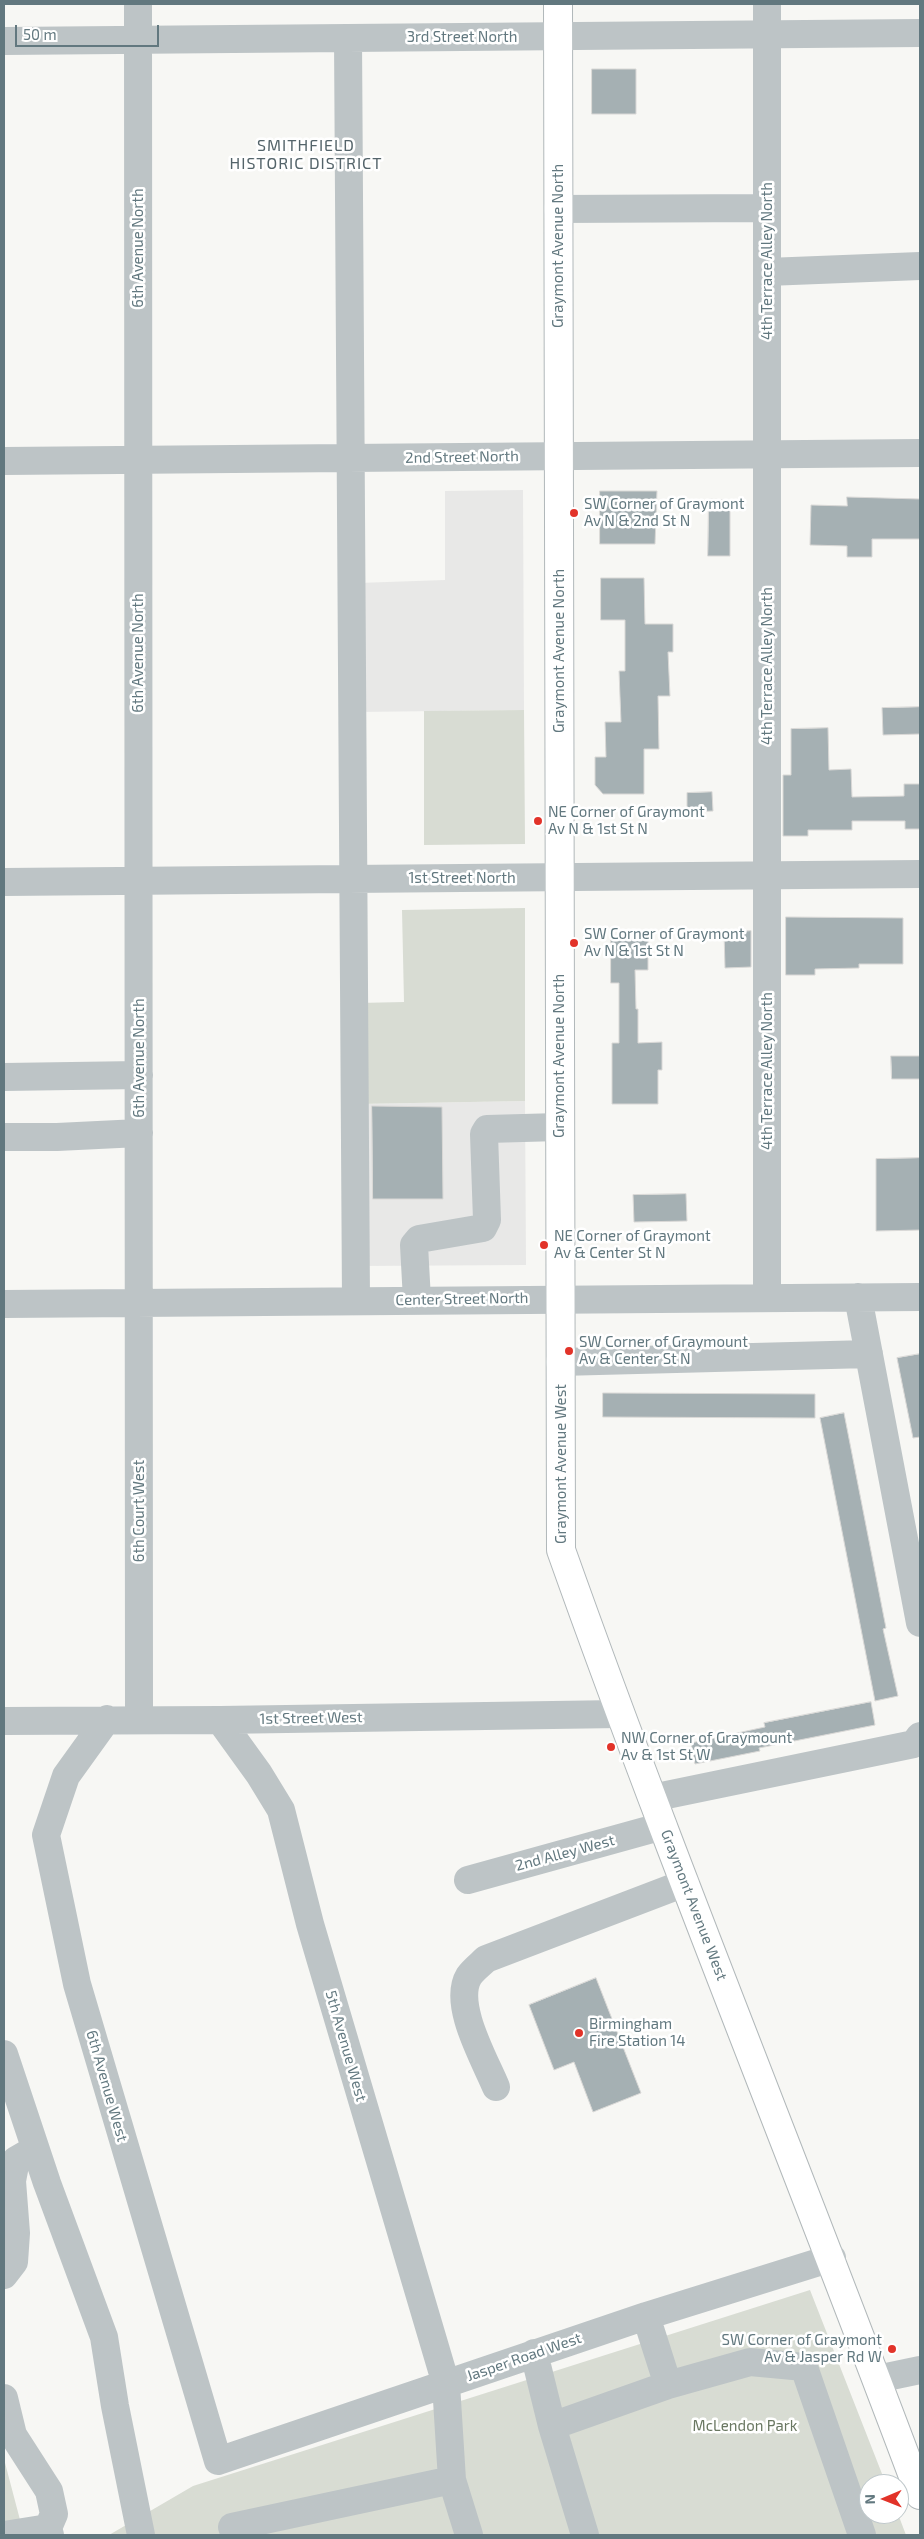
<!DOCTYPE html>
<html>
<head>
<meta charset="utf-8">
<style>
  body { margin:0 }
  #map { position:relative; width:924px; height:2539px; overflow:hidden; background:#f7f7f4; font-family:"Exo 2",sans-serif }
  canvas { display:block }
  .frame { position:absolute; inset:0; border:5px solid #62787f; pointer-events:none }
  .north { position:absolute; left:859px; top:2474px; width:50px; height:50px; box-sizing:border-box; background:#fff; border:1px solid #c0c9cc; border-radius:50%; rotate:269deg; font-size:14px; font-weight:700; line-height:20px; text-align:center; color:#62787f }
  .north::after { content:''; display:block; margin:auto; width:18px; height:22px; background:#e23329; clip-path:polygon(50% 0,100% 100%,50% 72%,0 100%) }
  .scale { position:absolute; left:15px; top:25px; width:144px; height:22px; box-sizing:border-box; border:2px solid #62787f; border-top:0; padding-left:6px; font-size:15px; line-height:18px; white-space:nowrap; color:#62787f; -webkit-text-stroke:4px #fff; paint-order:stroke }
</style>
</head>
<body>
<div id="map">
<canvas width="924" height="2539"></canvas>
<div class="frame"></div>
<div class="north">N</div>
<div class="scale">50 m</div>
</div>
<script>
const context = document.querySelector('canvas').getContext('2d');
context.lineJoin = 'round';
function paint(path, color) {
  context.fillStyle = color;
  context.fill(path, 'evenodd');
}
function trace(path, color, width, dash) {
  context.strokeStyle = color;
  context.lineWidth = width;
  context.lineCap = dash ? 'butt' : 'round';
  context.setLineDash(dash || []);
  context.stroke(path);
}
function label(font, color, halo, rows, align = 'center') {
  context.font = font + ' "Exo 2",sans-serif';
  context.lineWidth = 5;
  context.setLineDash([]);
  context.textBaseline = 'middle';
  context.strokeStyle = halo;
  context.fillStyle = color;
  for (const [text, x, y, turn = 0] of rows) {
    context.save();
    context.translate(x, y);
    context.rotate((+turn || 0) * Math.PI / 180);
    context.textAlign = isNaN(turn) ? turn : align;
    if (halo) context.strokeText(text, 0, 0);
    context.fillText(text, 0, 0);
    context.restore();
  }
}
paint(new Path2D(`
  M523,490L524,710L358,712V583L445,580V491Z
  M525,1101L526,1265L358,1266V1104Z`), '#e8e8e7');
paint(new Path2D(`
  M524,710L525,844L424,845V711Z
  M525,908V1101L358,1104V1003L404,1002L402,910Z
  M810,2290L886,2484H869V2514H898L906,2535H109L193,2486Z
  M4,2459L24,2535H4Z`), '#d8dcd3');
const building = new Path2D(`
  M592,69H636V114H592Z
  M600,491H657L655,544H600Z
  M847,497L920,499V539H872V557H847V546L810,545L811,505L847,506Z
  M709,499L730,500V556H708Z
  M601,578H644L645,624H673V652H668L670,696H658L659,749H644V794H603L595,785V757H606L605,722H621L619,671H625V620H601Z
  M920,707V734L883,735L882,708Z
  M828,728L829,770L851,769L852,797L904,796V784H920V829H905V821H852V830H808V836H783V775H791V729Z
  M712,792L713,811L687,812V793Z
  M786,917L903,918V964H859V968L815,969V975H786Z
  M751,931V967L725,968L724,932Z
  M611,937H648V970H635L636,1009H638V1043L662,1042V1070H658V1104H612V1043H619V983H611Z
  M891,1056H920V1079H892Z
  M372,1106L442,1107L443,1199H373Z
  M920,1158V1230L876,1231V1159Z
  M686,1194L687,1221L634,1222L633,1195Z
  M920,1354V1437L913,1438L897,1358Z
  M603,1393L815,1394V1418L603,1417Z
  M844,1413L886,1628L883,1629L898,1696L875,1701L820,1418Z
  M871,1702L875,1725L759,1748L760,1751L695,1764L691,1743L765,1727L764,1723Z
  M596,1978L641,2093L593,2112L574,2062L554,2070L529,2005Z`);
paint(building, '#a5b0b3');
trace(building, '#d9d8d6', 1);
const major = new Path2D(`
  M558,4L561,1550C674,1868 802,2179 920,2495`);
trace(major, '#b1b8ba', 30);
trace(new Path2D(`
  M138,4L139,1719
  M348,38L356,1300
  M4,41L920,33
  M558,209L767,208
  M767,272L920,266
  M4,461L920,453
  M4,882L920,874
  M4,1077L139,1075
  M4,1137H57L139,1133
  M767,1297V4
  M858,1297L920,1623
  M417,1300L414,1245L419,1239L483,1228L487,1220L484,1134L487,1129L559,1127
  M4,1304L920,1297
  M560,1362L869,1354
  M107,1719L66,1776L46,1835L77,1984L218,2461L646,2316L832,2258
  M220,1720L259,1774L281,1810L310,1924L446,2384L452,2480L469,2535
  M4,1721L220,1720L619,1714
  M652,1798L914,1744L920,1736
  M468,1880L663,1826
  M4,2054L47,2183L104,2337L115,2406L141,2535
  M496,2087C485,2060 452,2004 469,1976C473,1970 481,1964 486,1959L685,1883
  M4,2275L14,2262L16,2233L12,2181L16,2160L35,2149
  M534,2353L552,2426L585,2535
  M877,2379L920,2370
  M668,2385L750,2362L804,2367L862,2535
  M4,2398L13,2435L49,2491L54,2514L48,2528
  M552,2426L668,2385L646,2316
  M232,2527L452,2480
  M4,2535L48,2528L50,2535`), '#bdc4c6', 28);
trace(major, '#fff', 28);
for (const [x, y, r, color] of [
  [574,513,5,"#e23329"],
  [538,821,5,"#e23329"],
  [574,943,5,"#e23329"],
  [544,1245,5,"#e23329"],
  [569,1351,5,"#e23329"],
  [611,1747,5,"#e23329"],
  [579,2033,5,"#e23329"],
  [892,2349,5,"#e23329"]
]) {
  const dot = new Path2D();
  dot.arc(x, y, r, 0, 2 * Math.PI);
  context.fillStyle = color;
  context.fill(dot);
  trace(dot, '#fff', 2);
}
label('15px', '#62787f', '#fff', [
  ["3rd Street North",462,37],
  ["Graymont Avenue North",558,246,-90],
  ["6th Avenue North",138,248,-90],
  ["4th Terrace Alley North",767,261,-90],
  ["2nd Street North",462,457,-1],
  ["Graymont Avenue North",559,651,-90],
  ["6th Avenue North",138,653,-90],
  ["4th Terrace Alley North",767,666,-90],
  ["1st Street North",462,878],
  ["Graymont Avenue North",559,1056,-90],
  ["6th Avenue North",139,1058,-90],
  ["4th Terrace Alley North",767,1071,-90],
  ["Center Street North",462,1299,-1],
  ["Graymont Avenue West",561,1464,-90],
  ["6th Court West",139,1511,-90],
  ["1st Street West",311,1718,-1],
  ["2nd Alley West",565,1853,-15],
  ["Graymont Avenue West",694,1905,69],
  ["5th Avenue West",346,2046,74],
  ["6th Avenue West",107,2086,74],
  ["Jasper Road West",524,2357,-19]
]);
label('15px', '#62787f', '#fff', [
  ["SW Corner of Graymont",584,504],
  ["Av N & 2nd St N",584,521],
  ["NE Corner of Graymont",548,812],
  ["Av N & 1st St N",548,829],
  ["SW Corner of Graymont",584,934],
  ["Av N & 1st St N",584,951],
  ["NE Corner of Graymont",554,1236],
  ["Av & Center St N",554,1253],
  ["SW Corner of Graymount",579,1342],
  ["Av & Center St N",579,1359],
  ["NW Corner of Graymount",621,1738],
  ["Av & 1st St W",621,1755],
  ["Birmingham",589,2024],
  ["Fire Station 14",589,2041],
  ["SW Corner of Graymont",882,2340,"right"],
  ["Av & Jasper Rd W",882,2357,"right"]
], 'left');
label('15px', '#697761', '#fff', [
  ["McLendon Park",745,2426]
]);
context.letterSpacing = '1px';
label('16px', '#54646a', '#fff', [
  ["SMITHFIELD",306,146],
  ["HISTORIC DISTRICT",306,164]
]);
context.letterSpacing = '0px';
</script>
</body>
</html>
